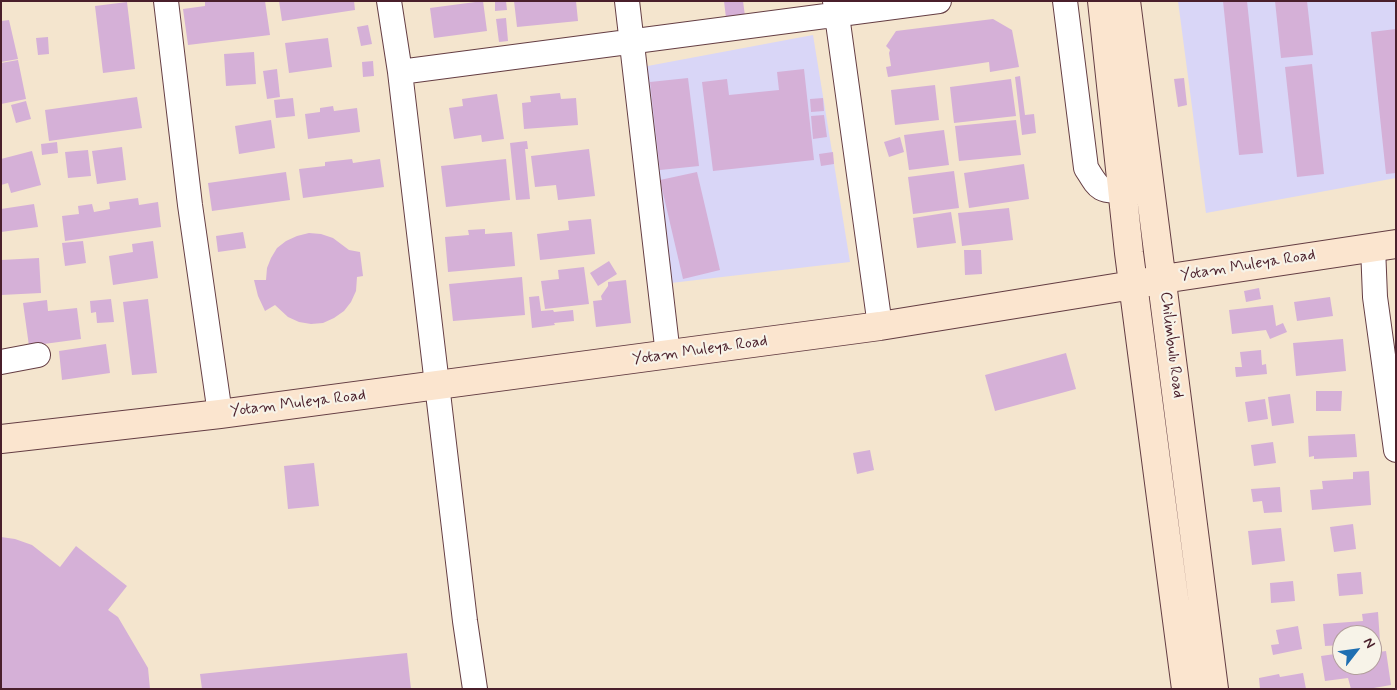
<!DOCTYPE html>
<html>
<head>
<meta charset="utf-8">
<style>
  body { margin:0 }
  #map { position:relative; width:1397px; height:690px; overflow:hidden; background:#f4e5ce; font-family:Mynerve,sans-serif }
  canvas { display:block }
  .frame { position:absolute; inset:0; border:2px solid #4a1f2b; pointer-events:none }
  .north { position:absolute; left:1332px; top:625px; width:50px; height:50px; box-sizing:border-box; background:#f7f3e8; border:1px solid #b29e9c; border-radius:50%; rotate:60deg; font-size:14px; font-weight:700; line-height:20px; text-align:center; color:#4a1f2b }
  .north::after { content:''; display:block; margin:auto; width:18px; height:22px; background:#1f6fb2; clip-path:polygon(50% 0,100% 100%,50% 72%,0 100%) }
</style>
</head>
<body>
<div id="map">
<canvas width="1397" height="690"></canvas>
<div class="frame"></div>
<div class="north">N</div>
</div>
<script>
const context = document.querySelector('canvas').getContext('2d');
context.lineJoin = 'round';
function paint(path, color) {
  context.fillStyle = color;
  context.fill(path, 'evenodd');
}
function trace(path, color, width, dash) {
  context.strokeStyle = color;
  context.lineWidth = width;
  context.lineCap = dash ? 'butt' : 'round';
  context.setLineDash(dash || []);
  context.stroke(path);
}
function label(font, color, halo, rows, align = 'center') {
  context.font = font + ' Mynerve,sans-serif';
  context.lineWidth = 4.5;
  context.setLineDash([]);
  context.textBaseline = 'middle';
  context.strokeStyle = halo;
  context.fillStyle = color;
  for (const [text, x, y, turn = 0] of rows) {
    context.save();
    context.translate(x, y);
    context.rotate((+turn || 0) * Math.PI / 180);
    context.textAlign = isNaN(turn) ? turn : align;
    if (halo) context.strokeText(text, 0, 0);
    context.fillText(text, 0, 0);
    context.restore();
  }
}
paint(new Path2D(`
  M1178,1H1396V178L1206,213Z
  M813,35L850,262L671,283L637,68Z`), '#d9d6f7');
paint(new Path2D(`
  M205,1H265L270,35L188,45L183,9L205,6Z
  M279,1H354L355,10L282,21Z
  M483,1L487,31L434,38L430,8Z
  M495,1H506L507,10L495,11Z
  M514,1H576L578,21L517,27Z
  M724,1H743L745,16L726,18Z
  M1223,1H1247L1263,153L1239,155Z
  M1275,1H1307L1313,55L1281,58Z
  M127,2L135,69L103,73L95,6Z
  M506,18L508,41L499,42L496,19Z
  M993,19L1012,30L1019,67L990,72L989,62L888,77L886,67L891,66L889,53L890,50L886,46L896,31Z
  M9,20L18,59L1,62V21Z
  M368,25L372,44L361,46L357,27Z
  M1396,29V173L1386,174L1371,32Z
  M48,37L49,54L38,55L36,38Z
  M328,38L332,67L289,73L285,43Z
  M254,52L256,84L226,86L224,54Z
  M18,60L26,99L1,104V63Z
  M373,61L374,76L363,77L362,62Z
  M1312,64L1324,174L1297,177L1285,67Z
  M277,69L280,97L267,99L263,71Z
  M804,69L814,160L713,171L702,82L727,79L729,95L779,90L777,72Z
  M1020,76L1025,115L1034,114L1036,133L1022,135L1015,77Z
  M688,78L699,166L660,170L650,82Z
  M1184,78L1187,105L1178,107L1174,79Z
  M1011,79L1016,116L954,123L950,87Z
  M935,85L939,120L895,125L891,90Z
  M560,93L561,99L576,98L578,125L524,129L522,103L531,102L530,96Z
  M497,94L504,139L482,142L481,135L454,139L449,108L463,106L462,99Z
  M137,97L142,128L49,141L45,110Z
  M293,98L295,116L276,118L274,100Z
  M823,98L824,111L811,112L810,99Z
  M26,101L31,119L16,123L11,105Z
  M333,106L334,111L357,108L360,132L308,139L305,114L320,112V108Z
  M824,115L827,137L813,139L811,116Z
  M271,120L275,148L239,154L235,126Z
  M1016,120L1021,155L959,161L955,126Z
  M944,130L949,165L909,170L904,135Z
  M900,137L904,152L889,157L884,142Z
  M527,141L528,149H525L530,199L516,200L510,143Z
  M57,142L58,153L42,155L41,144Z
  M122,147L126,180L97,184L92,151Z
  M589,149L595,196L558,200L556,185L535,187L531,156Z
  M88,150L91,176L68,178L65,152Z
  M32,151L41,185L11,193L8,183L1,185V159Z
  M833,152L834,164L821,166L819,154Z
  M352,159L353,163L380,159L384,187L303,198L299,169L325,166V162Z
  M506,159L510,200L446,207L441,166Z
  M1024,164L1029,199L969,208L964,173Z
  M954,171L959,208L913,214L908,177Z
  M286,172L290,200L212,211L208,183Z
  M697,172L720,270L683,279L660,180Z
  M138,198L139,205L158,202L161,227L65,241L62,216L79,214L78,206L92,204L94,212L110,209L109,202Z
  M34,204L38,227L1,232V209Z
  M1009,208L1013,240L962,246L958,213Z
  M951,212L956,243L917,248L913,218Z
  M591,219L595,254L540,260L537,234L569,230L568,221Z
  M485,229V234L512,232L515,266L448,272L445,237L469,235L468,230Z
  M243,232L246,248L218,252L216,236Z
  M309,233L321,234L333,238L349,250L360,252L363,276L357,277L356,291L351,302L344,311L334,318L323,323L311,324L299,322L288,317L275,305L265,311L258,296L254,280H266L267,268L271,258L277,248L286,241L297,236Z
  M83,241L86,263L65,266L62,243Z
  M153,241L158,278L113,285L109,256L133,252L132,244Z
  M964,250H981L982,274L965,275Z
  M39,258L41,293L1,295V260Z
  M609,261L617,274L598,286L590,273Z
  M584,267L589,304L545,309L541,281L559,279L558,270Z
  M522,277L525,315L453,321L449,284Z
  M626,280L631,323L596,327L593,301L602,300L601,296L608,286V282Z
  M1259,288L1261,299L1246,302L1244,291Z
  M539,296L541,311L553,310L554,312L573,310L574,321L554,323L555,325L532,328L529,297Z
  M1330,297L1333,316L1297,321L1294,302Z
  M111,299L114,322L97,323L96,312L91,313L90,301Z
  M148,299L157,373L132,375L123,302Z
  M47,300L48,311L77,308L81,339L29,346L23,303Z
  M1273,305L1276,326L1283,323L1287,332L1270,339L1266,330L1232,334L1229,310Z
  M1343,339L1346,371L1296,376L1293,343Z
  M106,344L110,373L62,380L59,351Z
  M1261,350L1262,365L1266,364L1267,374L1236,377L1235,367H1242L1240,352Z
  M1066,353L1076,389L995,411L985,375Z
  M1316,391H1342L1341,411H1316Z
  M1290,394L1294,423L1272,426L1268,397Z
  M1265,399L1268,419L1248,422L1245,402Z
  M1355,434L1357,457L1314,459V456L1309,457L1308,436Z
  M1273,442L1276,463L1254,466L1251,445Z
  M870,450L874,470L857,474L853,453Z
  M314,463L319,506L288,509L284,466Z
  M1369,471L1371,505L1312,510L1310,490L1323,489L1322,481L1353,479V472Z
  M1280,487L1282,512L1264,513L1262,501L1253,502L1251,489Z
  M1353,524L1356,549L1334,552L1330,527Z
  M1281,528L1285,561L1252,565L1248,531Z
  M1,537L15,539L32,545L60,567L76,546L127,586L108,610L118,617L148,668L150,689H1Z
  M1361,572L1363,594L1339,596L1337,574Z
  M1293,581L1295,601L1271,603L1270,583Z
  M1378,612L1380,642H1372V635H1342V645L1325,646L1323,624L1363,621L1362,614Z
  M1298,626L1302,649L1273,655L1271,645L1279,644L1276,630Z
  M1386,651L1391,685L1368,689H1351L1348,678L1325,681L1321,656L1342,653V665H1346V668L1363,667V665H1372V653Z
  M407,653L411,689H202L200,674Z
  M1303,673L1306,689H1260L1259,678L1279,674L1280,677Z`), '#d5b0d7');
const street = new Path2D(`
  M166,1L190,205L220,414
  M389,1L400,72L465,621L475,689
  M627,1L668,355
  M835,1L880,326
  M1065,1L1086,168C1098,187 1099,193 1123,190
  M400,72L939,1
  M1373,247L1375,297L1396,450
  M1,362L38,355`);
const secondary = new Path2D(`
  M1102,1L1129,253L1186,689
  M1126,1L1214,689
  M1,439L220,414L880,326L1133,285L1163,279L1396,244`);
trace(street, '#643d43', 26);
trace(secondary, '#643d43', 30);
trace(street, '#fff', 24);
trace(secondary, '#fbe5cf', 28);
label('16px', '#4a1f2b', '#f7f3e8', [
  ["Yotam Muleya Road",1248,266,-9],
  ["Chilimbulu Road",1171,345,83],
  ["Yotam Muleya Road",700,351,-8],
  ["Yotam Muleya Road",298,404,-7]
]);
</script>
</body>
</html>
